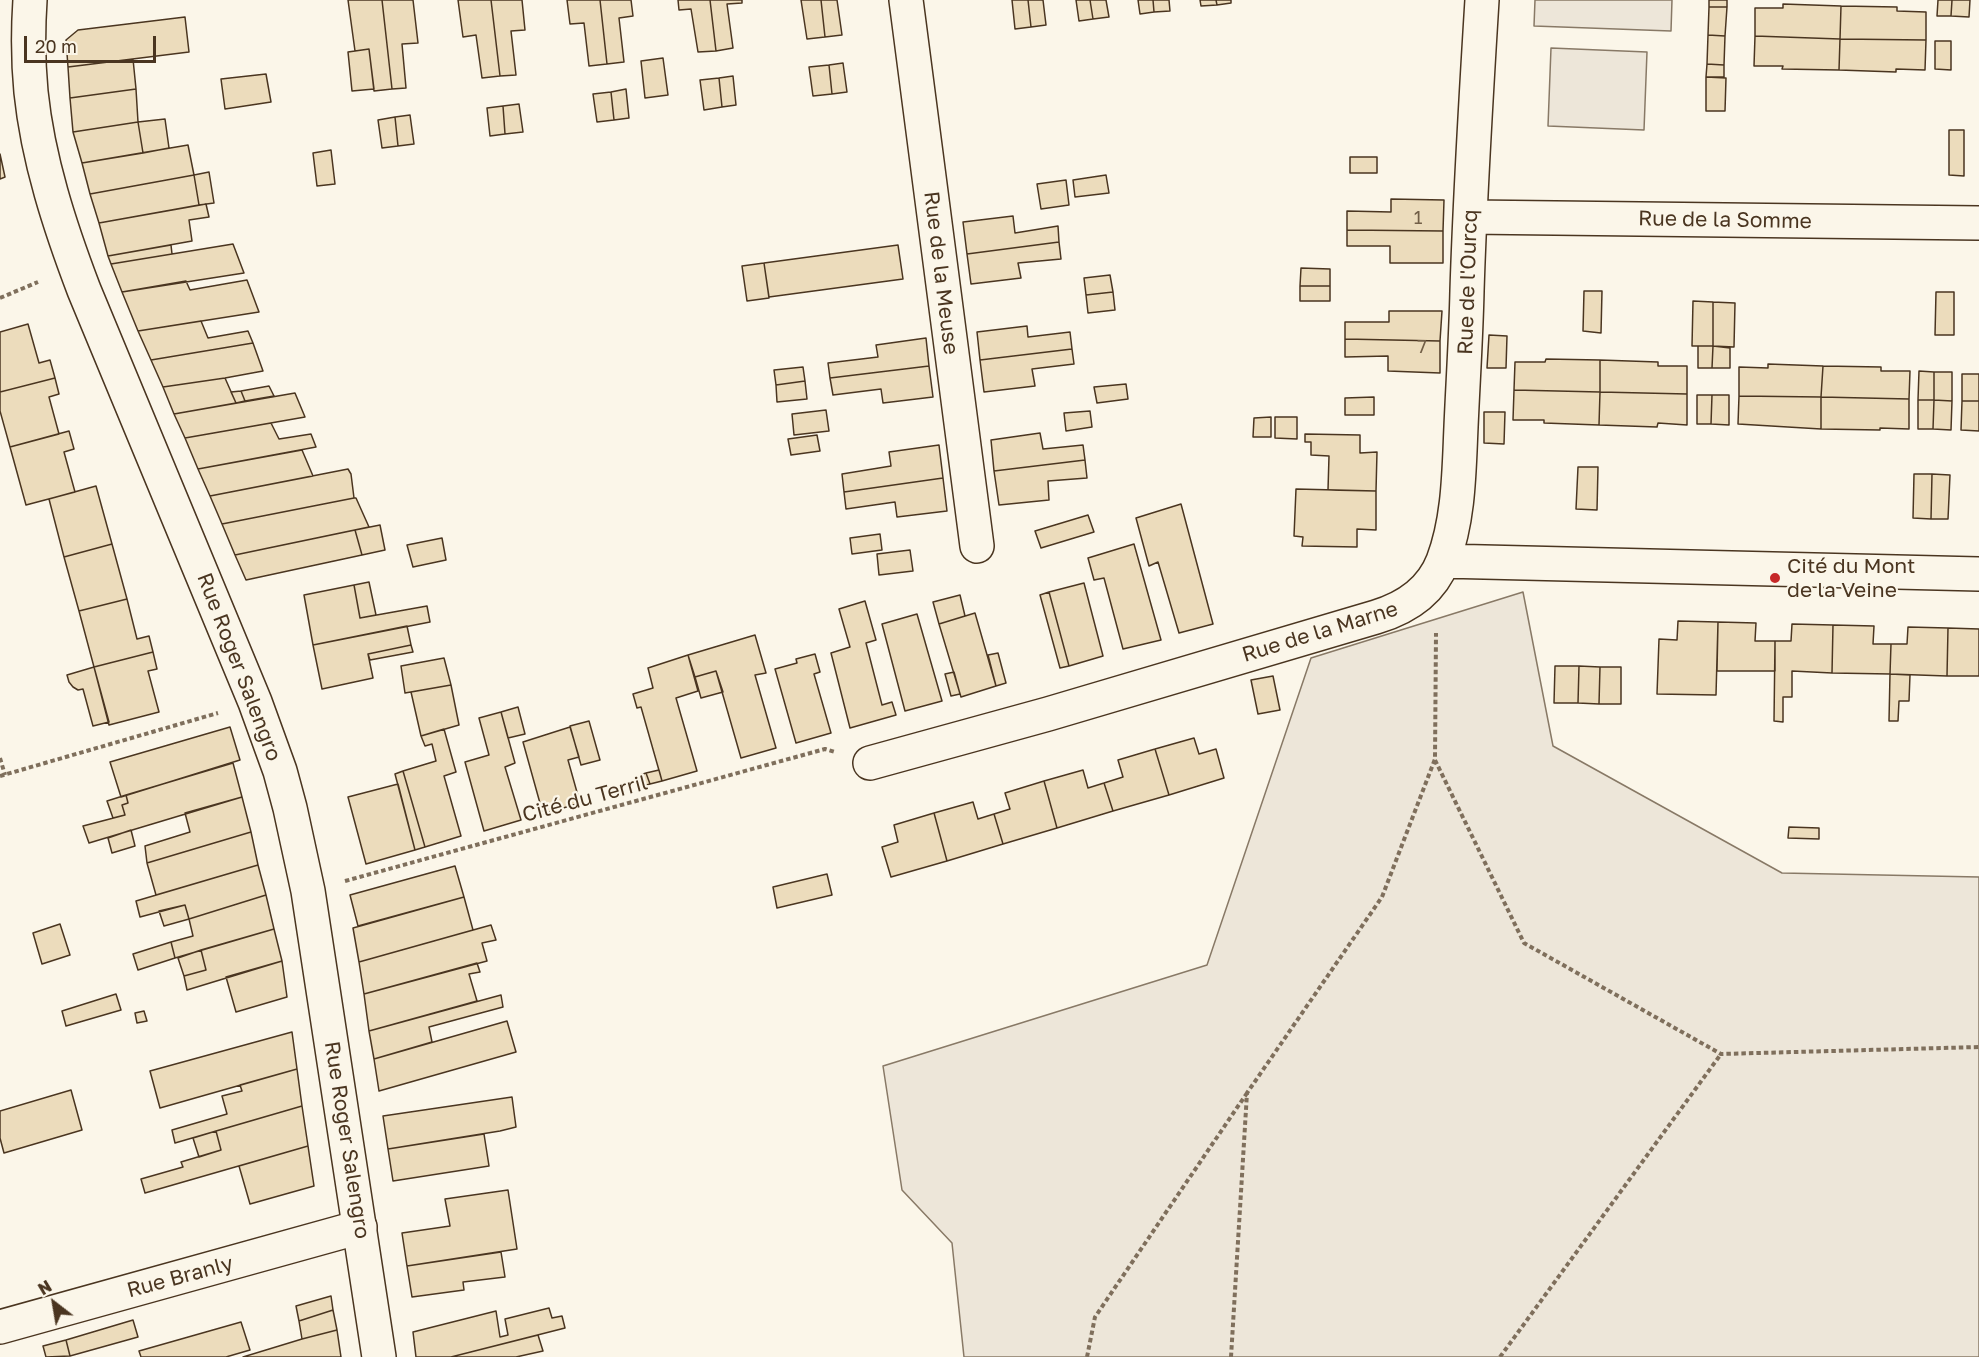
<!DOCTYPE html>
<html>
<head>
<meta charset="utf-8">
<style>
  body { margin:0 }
  #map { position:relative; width:1979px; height:1357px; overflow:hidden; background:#fbf6e9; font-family:"Golos Text",sans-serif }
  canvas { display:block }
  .north { position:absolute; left:24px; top:1273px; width:60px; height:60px; -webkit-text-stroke:4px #fbf6e9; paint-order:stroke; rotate:329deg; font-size:16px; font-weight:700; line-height:24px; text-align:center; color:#4a3520 }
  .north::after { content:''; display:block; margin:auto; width:21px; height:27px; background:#4a3520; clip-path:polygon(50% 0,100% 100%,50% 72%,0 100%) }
  .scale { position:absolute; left:24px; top:36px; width:132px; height:27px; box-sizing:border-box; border:3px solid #4a3520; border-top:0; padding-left:8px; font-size:18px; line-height:21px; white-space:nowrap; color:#4a3520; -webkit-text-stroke:4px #fbf6e9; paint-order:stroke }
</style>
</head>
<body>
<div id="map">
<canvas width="1979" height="1357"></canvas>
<div class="north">N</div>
<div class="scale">20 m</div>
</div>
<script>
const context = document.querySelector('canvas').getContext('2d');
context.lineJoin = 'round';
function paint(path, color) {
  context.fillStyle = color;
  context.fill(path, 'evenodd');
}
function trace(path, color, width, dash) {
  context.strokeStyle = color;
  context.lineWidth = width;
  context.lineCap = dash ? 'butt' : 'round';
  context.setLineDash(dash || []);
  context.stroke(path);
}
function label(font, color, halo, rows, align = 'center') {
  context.font = font + ' "Golos Text",sans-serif';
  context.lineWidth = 4.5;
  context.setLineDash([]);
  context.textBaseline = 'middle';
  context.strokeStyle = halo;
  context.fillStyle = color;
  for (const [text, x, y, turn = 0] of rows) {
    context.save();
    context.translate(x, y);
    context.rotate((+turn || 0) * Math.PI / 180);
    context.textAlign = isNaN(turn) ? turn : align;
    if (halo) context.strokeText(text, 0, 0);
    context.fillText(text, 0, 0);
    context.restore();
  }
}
const green = new Path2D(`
  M1535,0H1672L1671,31L1534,26Z
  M1551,48L1647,52L1644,130L1548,126Z
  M1523,592L1553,746L1782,873L1979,877V1357H964L952,1243L902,1190L883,1066L1207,965L1311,658Z`);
paint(green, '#ede6d9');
trace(green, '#887966', 1.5);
const building = new Path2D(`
  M348,0H382L392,89L374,91L369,49L355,51Z
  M382,0H413L418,43L402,44L406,88L392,89Z
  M458,0H491L500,76L482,78L476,35L463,37Z
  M491,0H522L525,30L511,31L516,75L500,76Z
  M567,0H600L607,64L589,66L584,23L570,24Z
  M600,0H631L633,16L619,18L624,62L607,64Z
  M678,0H710L716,51L698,52L691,9L679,10Z
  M710,0H742V3L727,4L733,48L716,51Z
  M801,0H821L825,37L807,39Z
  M821,0H837L842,35L825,37Z
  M1012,0H1028L1031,27L1015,29Z
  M1028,0H1043L1046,25L1031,27Z
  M1076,0H1090L1093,19L1079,21Z
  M1090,0H1106L1109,17L1093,19Z
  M1138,0H1153L1154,12L1140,14Z
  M1153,0H1169L1170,11L1154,12Z
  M1200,0H1216L1217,5L1201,6Z
  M1216,0H1231V3L1217,5Z
  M1709,0H1727V7H1709Z
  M1938,0H1952L1951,16H1937Z
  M1952,0H1970L1969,17L1951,16Z
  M1783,4L1841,6L1840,39L1755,36V8H1783Z
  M1841,6L1897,7V11L1926,12V40L1840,39Z
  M1709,7H1727L1725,36L1708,35Z
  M185,17L189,52L68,67L66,40L78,30Z
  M1708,35L1725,36L1724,65L1707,64Z
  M1755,36L1840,39L1839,70L1782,69L1783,66H1754Z
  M1840,39L1926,40L1925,70L1896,69V72L1839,70Z
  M1935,41H1951V70L1935,69Z
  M369,49L374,89L352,91L348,52Z
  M663,58L668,95L645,98L641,61Z
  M133,59L136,89L70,98L68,67Z
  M843,63L847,92L832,94L829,65Z
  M1707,64L1724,65V77H1706Z
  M829,65L832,94L813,96L809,67Z
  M266,74L271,102L225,109L221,79Z
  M733,76L736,105L722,107L719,78Z
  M1706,77L1726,78L1725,111H1706Z
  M719,78L722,107L704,110L700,80Z
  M136,89L138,122L73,132L70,98Z
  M626,89L629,118L614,120L611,92Z
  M611,92L614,120L597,122L593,94Z
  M519,104L523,132L505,134L503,106Z
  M503,106L505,134L490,136L487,108Z
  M410,115L414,144L398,146L395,117Z
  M395,117L398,146L382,148L378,120Z
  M165,119L169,148L143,153L138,122Z
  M138,122L143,153L82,163L73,132Z
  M1949,130H1964V176L1949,175Z
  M188,145L194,175L90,194L82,163Z
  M331,150L335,184L317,186L313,153Z
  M0,154L5,177L0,179Z
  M1350,157H1377V173H1350Z
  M209,172L214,203L199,205L194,175Z
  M194,175L199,205L99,223L90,194Z
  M1106,175L1109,193L1075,197L1073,180Z
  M1066,180L1069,205L1041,209L1037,184Z
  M1391,199L1444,200L1443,231L1347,230V211L1391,212Z
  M206,204L209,217L189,220L192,241L108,256L99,223Z
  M1013,216L1015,233L1058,226L1059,242L967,254L963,222Z
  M1347,230L1443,231V263H1390V246H1347Z
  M1059,242L1061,259L1018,263L1021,278L971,284L967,254Z
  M233,244L244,273L122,292L111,264Z
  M171,245L172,254L111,264L108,256Z
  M898,245L903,279L769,297L764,263Z
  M764,263L769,298L747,301L742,266Z
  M1301,268L1330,269V286H1300Z
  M1110,275L1113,292L1086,295L1084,278Z
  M247,280L259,312L138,331L122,292L186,281L190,290Z
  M1300,286H1330V301H1300Z
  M1584,291H1602L1601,333L1583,331Z
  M1113,292L1115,310L1088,313L1086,295Z
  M1936,292H1954V335H1935Z
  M1693,301L1713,302V346H1692Z
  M1713,302L1735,303L1734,347L1713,346Z
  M1389,311H1442L1440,341L1345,339V322H1389Z
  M201,321L208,338L248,331L253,343L151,360L138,331Z
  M28,324L39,363L50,360L55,378L0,392V332Z
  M1027,326L1028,337L1070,332L1072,349L980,360L977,332Z
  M1489,335L1507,336L1506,368H1487Z
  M926,338L929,366L830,378L828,363L878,357L876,345Z
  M1345,339L1440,341V373L1388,371V356L1345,357Z
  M253,343L263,371L225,378L163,387L151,360Z
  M1698,346H1713L1712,368H1698Z
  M1713,346L1730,348V368H1712Z
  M1072,349L1074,364L1032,369L1035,386L984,392L980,360Z
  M1546,359L1600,360V392L1514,390L1515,362H1545Z
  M1600,360L1658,362V366H1687V394L1600,392Z
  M1768,364L1823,366L1821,397L1739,396V367L1768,368Z
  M929,366L933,397L883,403L881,389L833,395L830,378Z
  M1823,366L1881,367V371H1910L1909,399L1821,397Z
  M803,367L805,381L776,385L774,370Z
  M1919,371L1934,372V400H1918Z
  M1934,372H1952V401L1934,400Z
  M1962,374H1979V401H1962Z
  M55,378L59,394L49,397L59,434L10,447L0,411V392Z
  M225,378L236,403L174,414L163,387Z
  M805,381L807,399L777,402L776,385Z
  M1126,384L1128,399L1097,403L1094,387Z
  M269,386L274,396L245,401L241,391Z
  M1514,390L1600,392L1599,425L1544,423V420H1513Z
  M241,391L245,401L236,403L231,392Z
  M1600,392L1687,394V425L1658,423L1657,427L1599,425Z
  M295,393L305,417L185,438L174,414Z
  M1697,395H1712L1711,424H1697Z
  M1712,395H1729V425L1711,424Z
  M1739,396L1821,397V429L1738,424Z
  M1374,397V415H1345V398Z
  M1821,397L1909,399V429L1880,428V430L1821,429Z
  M1918,400H1934L1933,429H1918Z
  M1934,400L1952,401L1951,430L1933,429Z
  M1962,401H1979V431L1961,430Z
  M826,410L829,431L794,435L792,414Z
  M1090,411L1092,427L1066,431L1064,413Z
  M1484,412H1505L1504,444L1484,443Z
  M1271,417V437H1253L1254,418Z
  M1275,417H1297V439L1275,438Z
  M271,423L279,439L311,434L316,447L198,469L185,438Z
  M69,431L74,449L64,452L75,492L26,505L10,447Z
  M1040,433L1043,449L1083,445L1085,460L994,471L991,440Z
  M1305,434L1360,435V453L1377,452L1376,491L1328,490L1329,456L1311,455V442H1305Z
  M817,435L820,451L791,455L788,439Z
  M939,445L943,478L844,492L842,474L891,466L889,452Z
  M302,450L313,476L210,496L198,469Z
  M1085,460L1087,478L1048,481L1049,500L999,505L994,471Z
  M1578,467H1598L1597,510L1576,509Z
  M348,469L351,474L354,498L222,524L210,496Z
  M1914,474H1932L1931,519L1913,518Z
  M1932,474L1950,475L1948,519H1931Z
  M943,478L947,511L897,517L895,502L846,509L844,492Z
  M96,486L112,544L64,557L49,499Z
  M1296,489L1376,491V530L1357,529V547L1302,546L1303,537L1294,536Z
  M354,498H356L369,527L235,555L222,524Z
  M1181,504L1213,624L1179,633L1158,562L1149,566L1136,518Z
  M1088,515L1094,532L1041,548L1035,531Z
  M380,525L385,550L362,555L355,530Z
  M355,530L362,555L246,580L235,555Z
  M880,534L882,550L852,554L850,538Z
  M442,538L446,560L413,567L407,545Z
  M112,544L127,599L79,611L64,557Z
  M1134,544L1161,640L1123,649L1104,578L1094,580L1088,558Z
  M910,550L913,571L879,575L877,554Z
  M369,582L376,615L360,618L354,585Z
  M1084,583L1103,656L1069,666L1049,592Z
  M354,585L360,618L427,606L430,622L313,645L304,595Z
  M1049,592L1069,666L1060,668L1040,595Z
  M960,595L965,616L939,624L933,602Z
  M127,599L137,639L149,636L153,652L94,667L79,611Z
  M865,601L876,640L866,643L882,705L892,702L896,715L850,728L831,653L850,647L839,609Z
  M975,613L996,686L961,697L939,624Z
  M917,614L942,701L905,711L882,624Z
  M1678,621L1718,622L1716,695L1657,694L1659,639L1677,640Z
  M1718,622L1756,623L1755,641H1775V671H1717Z
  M1792,624L1833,625L1832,673L1792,671V697H1783V722L1774,721L1775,641H1791Z
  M1833,625L1874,626L1873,644H1891L1890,674L1832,673Z
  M407,626L411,645L368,654L373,678L322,689L313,645Z
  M1908,627L1948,628L1947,676L1890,674L1891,644H1907Z
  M1948,628L1979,629V676H1947Z
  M755,635L766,673L755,675L776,748L741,758L716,671L695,677L688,655Z
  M411,645L413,652L370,660L368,654Z
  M153,652L157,669L148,671L159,712L109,725L94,667Z
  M998,653L1006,683L996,686L988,655Z
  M815,654L820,672L814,674L831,733L796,743L775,669L797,663L796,659Z
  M688,655L698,691L676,698L697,771L662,781L641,707L637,708L633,694L653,688L648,668Z
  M444,658L451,685L405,693L401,666Z
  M1555,666H1579L1578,703H1554Z
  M1579,666L1600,667L1599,704L1578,703Z
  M94,667L109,722L93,726L83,689L78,690L73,687L69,682L67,675Z
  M1600,667H1621V704H1599Z
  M716,671L723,692L701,698L695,677Z
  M954,672L960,694L951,696L945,674Z
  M1890,674L1910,675L1909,701H1899L1898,721H1889Z
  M1273,676L1280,710L1258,714L1251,680Z
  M451,685L459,725L421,736L411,692Z
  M518,707L525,734L508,738L501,712Z
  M501,712L515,763L505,767L521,820L484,831L465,762L489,755L479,718Z
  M589,721L600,760L581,765L570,726Z
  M230,727L240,760L121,797L110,762Z
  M570,727L579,757L568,760L580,803L543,814L523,742Z
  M444,729L456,772L444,776L461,836L425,847L403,771L436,761L432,744L425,746L421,736Z
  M1194,738L1199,754L1216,749L1224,778L1169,795L1155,749Z
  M1155,749L1169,795L1113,811L1104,783L1123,777L1118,760Z
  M233,763L242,797L89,843L83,826L125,815L122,805L128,803L126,795Z
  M659,770L662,781L650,784L646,773Z
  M1083,770L1088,788L1104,783L1113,811L1057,828L1044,781Z
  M403,771L425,847L415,850L395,774Z
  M646,773L650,784L643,786L640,775Z
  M1044,781L1057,828L1003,844L994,814L1010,809L1005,793Z
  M398,784L415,850L366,864L348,797Z
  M126,795L128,803L122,805L125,815L113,818L107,801Z
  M242,797L251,832L147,863L145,846L190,832L185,813Z
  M973,802L978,819L994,814L1003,844L947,861L934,813Z
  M934,813L947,861L891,877L882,847L898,842L894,825Z
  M1789,827L1819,828V839L1788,838Z
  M131,830L135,846L112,853L108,838Z
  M251,832L258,865L156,895L147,863Z
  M258,865L266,895L189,919L185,905L140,917L136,901Z
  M455,866L464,897L358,926L350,895Z
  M827,874L832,895L777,908L773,887Z
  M266,895L274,929L175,958L171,942L193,936L189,919Z
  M464,897L473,930L359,962L353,928Z
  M185,905L189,919L164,926L159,911Z
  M60,924L70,955L42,964L33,933Z
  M491,925L496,940L482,943L487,961L364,994L359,962Z
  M274,929L282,961L187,990L184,976L206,970L201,950Z
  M171,942L175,958L138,970L133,954Z
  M201,950L206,970L184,976L178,958Z
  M282,961L287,997L236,1012L226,977Z
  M477,963L480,972L469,974L477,1001L369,1031L364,994Z
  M116,994L121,1010L66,1026L62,1011Z
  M501,995L503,1007L429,1027L432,1042L374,1059L369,1031Z
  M144,1011L147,1021L137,1023L135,1013Z
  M507,1021L516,1052L379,1091L374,1059Z
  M292,1032L297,1069L160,1108L150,1071Z
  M297,1069L302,1106L175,1143L172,1130L227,1114L222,1096L242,1091L240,1085Z
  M71,1090L82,1130L4,1153L0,1138V1111Z
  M512,1097L516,1127L500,1131L388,1149L383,1116Z
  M302,1106L308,1146L145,1193L141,1179L183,1167L181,1162L221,1150L216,1131Z
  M216,1131L221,1150L199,1157L193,1138Z
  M484,1134L489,1166L393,1181L388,1149Z
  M308,1146L314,1186L250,1204L239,1166Z
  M508,1190L517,1249L407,1266L402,1233L450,1226L445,1199Z
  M501,1252L505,1277L463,1282L464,1290L412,1297L407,1266Z
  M331,1296L333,1310L299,1321L296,1306Z
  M549,1308L552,1318L562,1316L565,1328L451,1357H416L413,1332L496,1311L500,1337L508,1335L505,1319Z
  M333,1310L337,1330L302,1339L299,1321Z
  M133,1320L138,1337L70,1356L66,1340Z
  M241,1322L250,1350L226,1357H141L139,1351Z
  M337,1330L341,1357H243L302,1339Z
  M538,1335L543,1351L516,1357H451Z
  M66,1340L70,1356L46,1357L43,1346Z`);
paint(building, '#ecdcbc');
trace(building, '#4a3520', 1.5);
const street = new Path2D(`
  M906,0L977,546
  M1470,217L1979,223
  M1443,561L1979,574
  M870,763L1048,714L1376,617C1406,608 1431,592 1443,561C1459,519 1459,471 1461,427C1463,381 1466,336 1467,291C1470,194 1476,97 1482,0
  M0,1327L360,1227`);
const secondary = new Path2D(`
  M30,0C28,30 28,61 31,92C38,160 60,227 84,290L255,702L280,771L290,808L308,891L379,1357`);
trace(street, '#4a3520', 36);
trace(secondary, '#4a3520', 36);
trace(new Path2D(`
  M0,298L38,282
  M0,758L5,775
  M1435,760L1524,943L1721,1054L1979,1047
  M0,776L218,713
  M345,881L825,749L835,752
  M1087,1357L1095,1317L1247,1093
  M1231,1357L1247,1093L1382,897L1435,759L1436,633
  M1500,1357L1721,1054`), '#7f6f5c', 4, [4.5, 3]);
trace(street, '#fbf6e9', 33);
trace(secondary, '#fbf6e9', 33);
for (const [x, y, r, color] of [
  [1775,578,6,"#c62828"]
]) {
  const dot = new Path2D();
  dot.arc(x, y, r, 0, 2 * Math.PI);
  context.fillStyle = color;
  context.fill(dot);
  trace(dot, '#fbf6e9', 2);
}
label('18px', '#725f47', null, [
  ["1",1418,218],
  ["7",1422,347]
]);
label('21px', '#4a3520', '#fbf6e9', [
  ["Rue de la Somme",1725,220,1],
  ["Rue de la Meuse",941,273,83],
  ["Rue de l'Ourcq",1468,282,-88],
  ["Rue de la Marne",1320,632,-17],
  ["Rue Roger Salengro",239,667,69],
  ["Cité du Terril",585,799,-15],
  ["Rue Roger Salengro",347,1140,81],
  ["Rue Branly",180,1277,-15]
]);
label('21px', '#4a3520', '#fbf6e9', [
  ["Cité du Mont",1787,566],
  ["de la Veine",1787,590]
], 'left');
</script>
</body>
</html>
